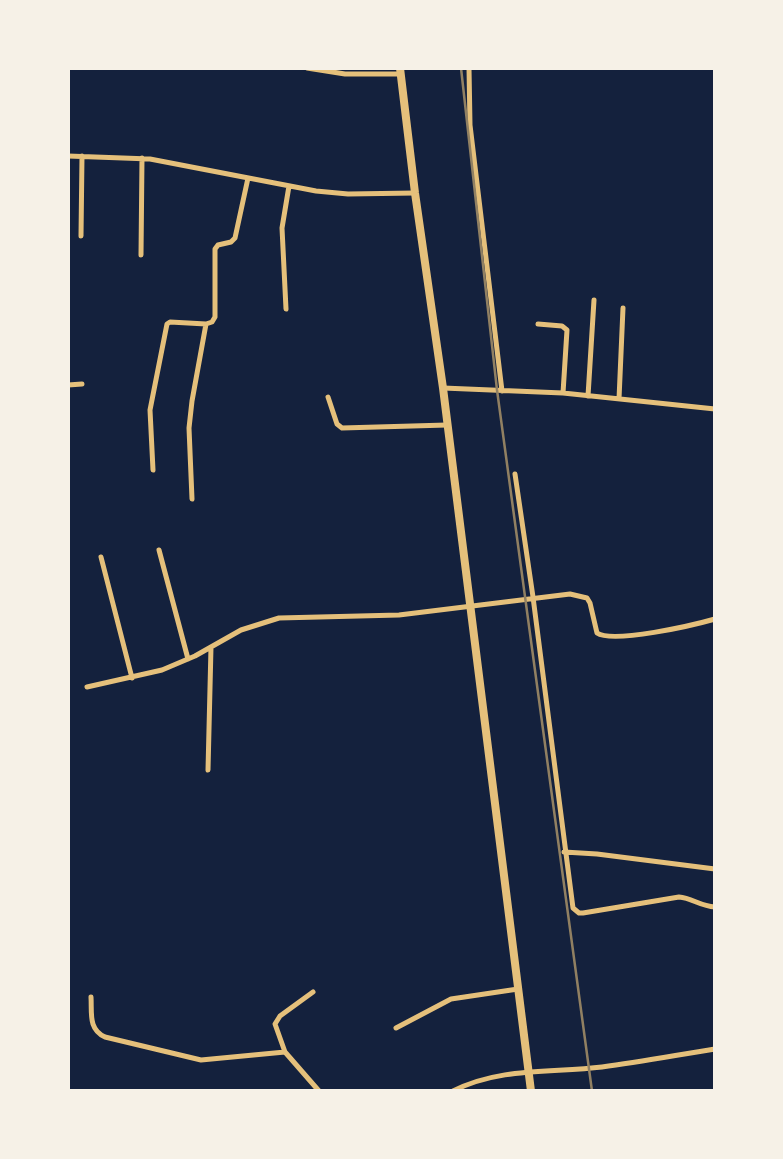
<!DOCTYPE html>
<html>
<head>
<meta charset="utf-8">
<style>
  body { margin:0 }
  #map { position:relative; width:783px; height:1159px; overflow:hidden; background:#14213d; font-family:"Noto Sans",sans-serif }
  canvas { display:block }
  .frame { position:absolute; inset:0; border:70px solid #f6f1e7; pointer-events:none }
</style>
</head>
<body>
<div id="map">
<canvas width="783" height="1159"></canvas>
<div class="frame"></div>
</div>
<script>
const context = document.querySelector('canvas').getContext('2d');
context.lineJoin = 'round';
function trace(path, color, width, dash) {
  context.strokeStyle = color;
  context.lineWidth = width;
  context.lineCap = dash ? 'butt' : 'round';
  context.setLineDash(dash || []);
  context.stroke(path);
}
trace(new Path2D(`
  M307,68L345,74H400
  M469,68L470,125L502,391
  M68,156L150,159L316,191L348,194L415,193
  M81,236L82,156
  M141,255L142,158
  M286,309L282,228L289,186
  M538,324L562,326L567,330L563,393
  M68,385L82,384
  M443,388L563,393L715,409
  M588,396L594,300
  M328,397L337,424L342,428L447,425
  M619,399L623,308
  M153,470L150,410L167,324L170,322L206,324
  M515,474L533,597L573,908L579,913H583L679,897C692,898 700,906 715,907
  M192,499L189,428L192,401L206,324L212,322L215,317V249L218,245L231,242L235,238L248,178
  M159,550L188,659
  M101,557L132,678
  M87,687L162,670L195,656L241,630L279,618L399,615L570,594L587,598L590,603L597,633C613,644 694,625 715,619
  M208,770L211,647
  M564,852L597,854L715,869
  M313,992L280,1016L275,1024L285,1052L319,1091
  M91,997C92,1013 88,1029 105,1037L201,1060L285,1052
  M396,1028L451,999L518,989
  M453,1091C500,1067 552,1073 602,1067C640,1062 677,1055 715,1049`), '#e5c07b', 5);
trace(new Path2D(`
  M400,68L415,193L443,388L531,1091`), '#e5c07b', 8);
trace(new Path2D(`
  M461,68L497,390L592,1091`), '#918062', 2.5);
</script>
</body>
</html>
